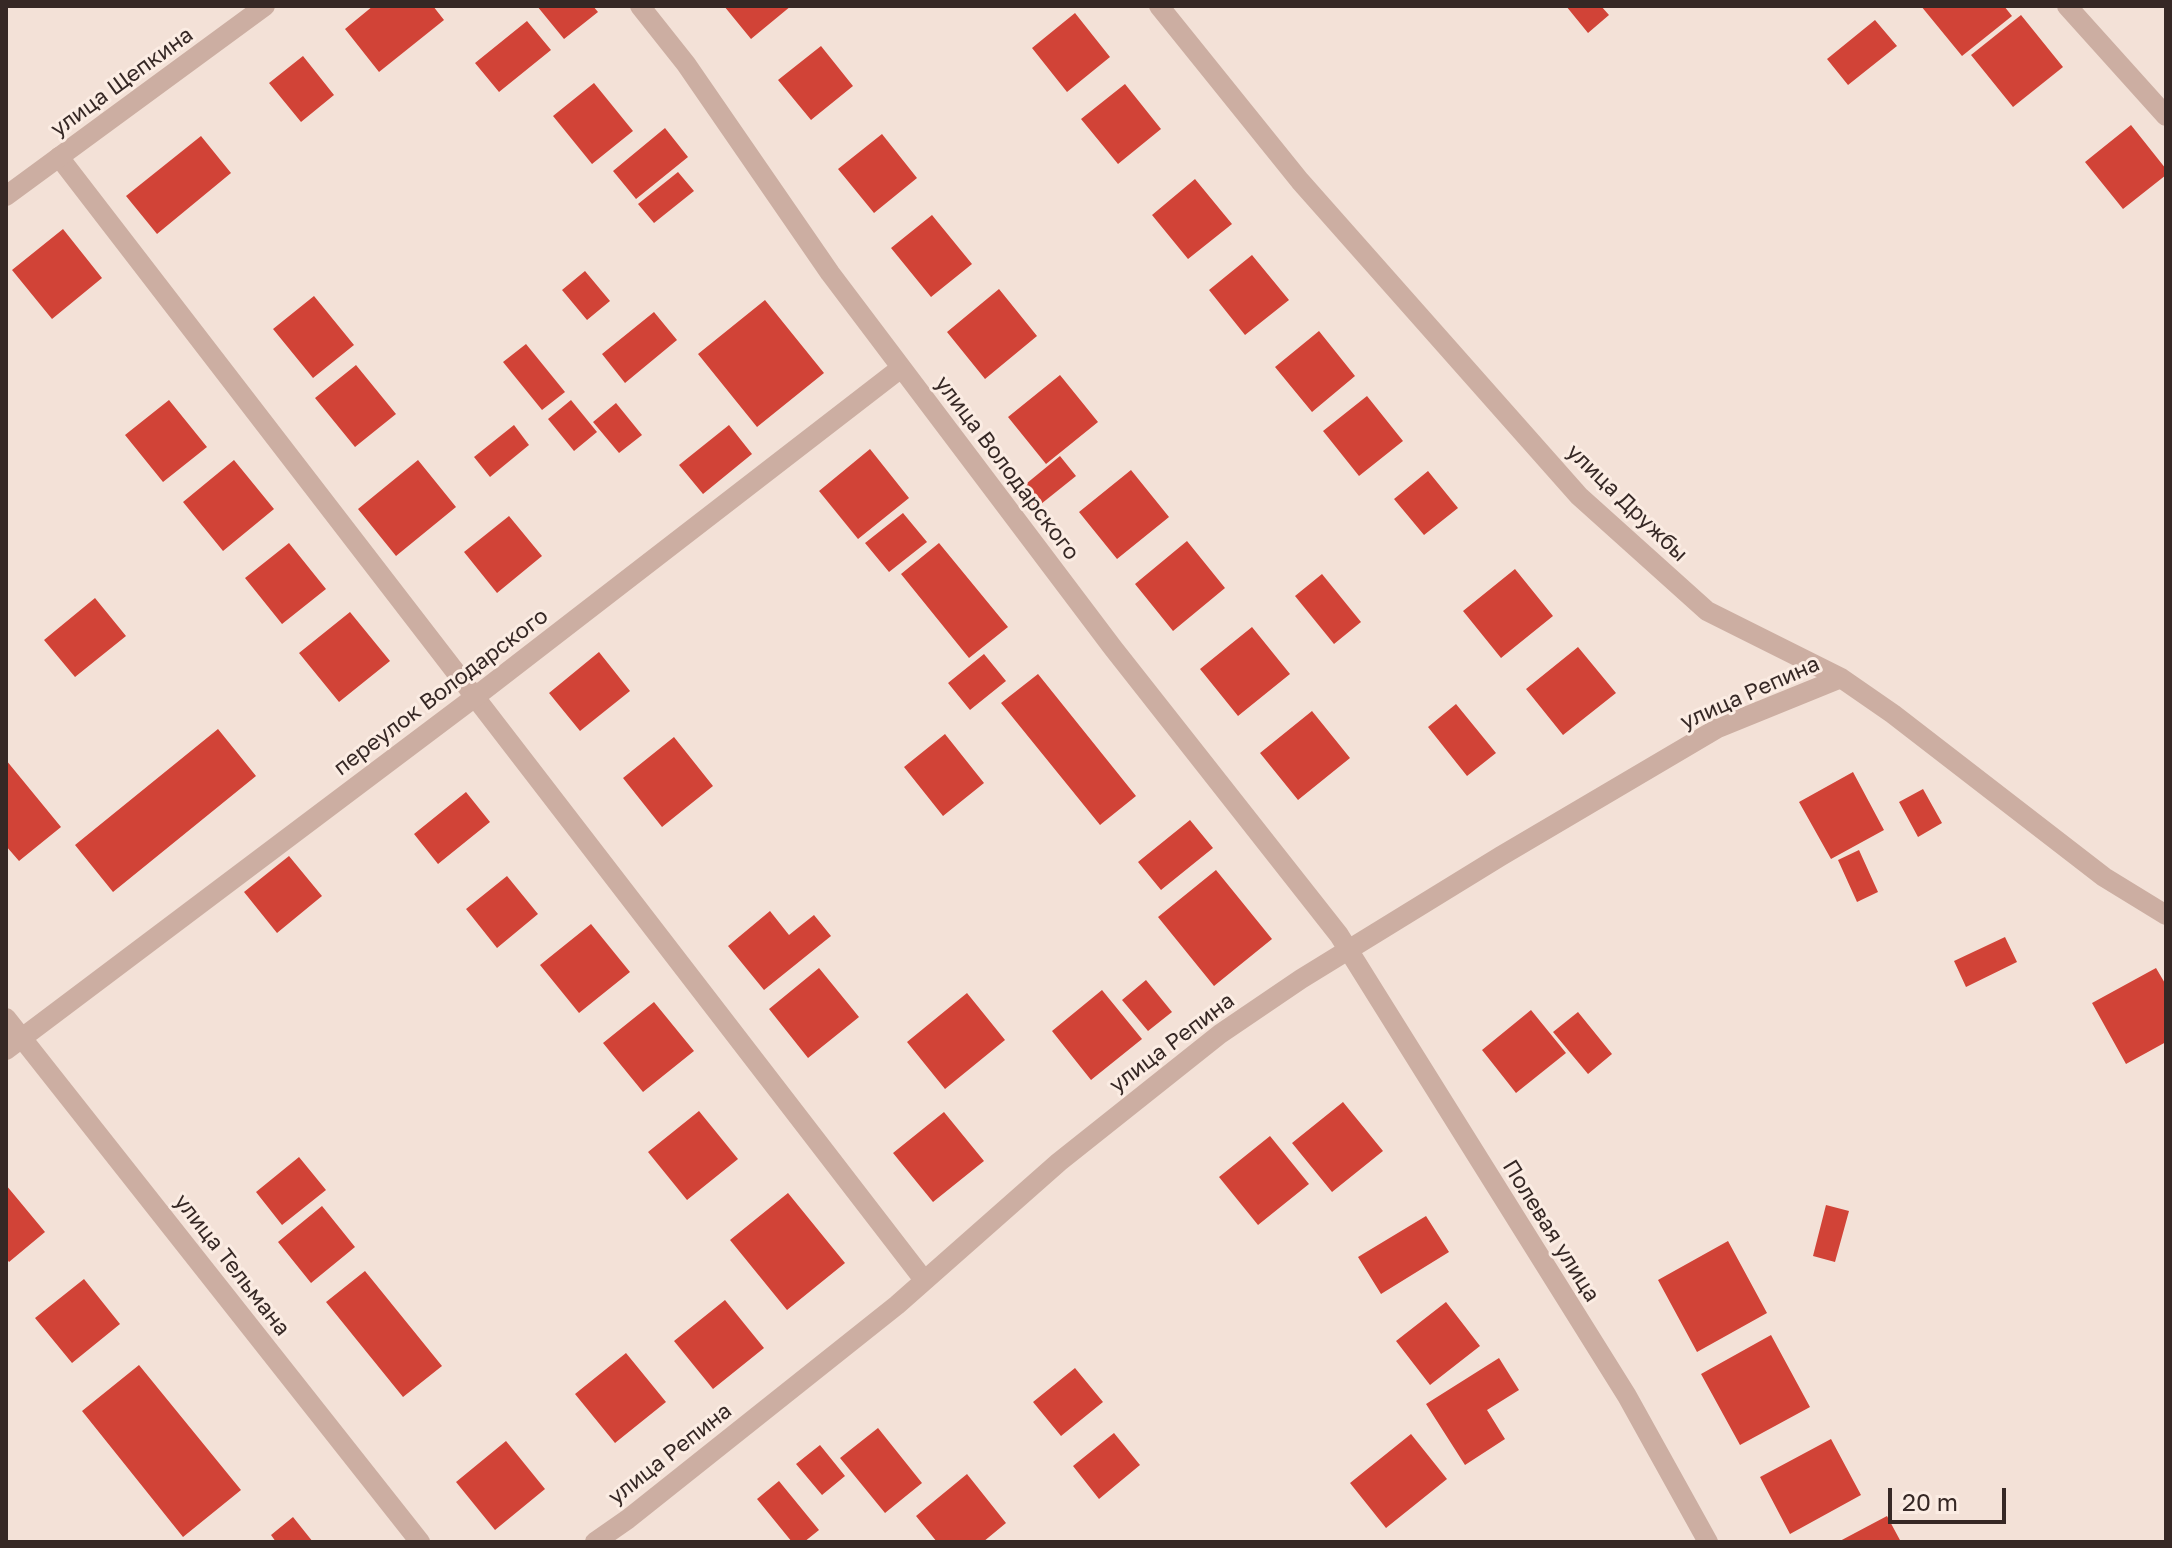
<!DOCTYPE html>
<html>
<head>
<meta charset="utf-8">
<style>
  body { margin:0 }
  #map { position:relative; width:2172px; height:1548px; overflow:hidden; background:#f3e1d7; font-family:"Golos Text",sans-serif }
  canvas { display:block }
  .frame { position:absolute; inset:0; border:8px solid #362825; pointer-events:none }
  .scale { position:absolute; left:1888px; top:1488px; width:118px; height:36px; box-sizing:border-box; border:4px solid #362825; border-top:0; padding-left:10px; font-size:24px; line-height:28px; white-space:nowrap; color:#362825; -webkit-text-stroke:6px #fbece3; paint-order:stroke }
</style>
</head>
<body>
<div id="map">
<canvas width="2172" height="1548"></canvas>
<div class="frame"></div>
<div class="scale">20 m</div>
</div>
<script>
const context = document.querySelector('canvas').getContext('2d');
context.lineJoin = 'round';
function paint(path, color) {
  context.fillStyle = color;
  context.fill(path, 'evenodd');
}
function trace(path, color, width, dash) {
  context.strokeStyle = color;
  context.lineWidth = width;
  context.lineCap = dash ? 'butt' : 'round';
  context.setLineDash(dash || []);
  context.stroke(path);
}
function label(font, color, halo, rows, align = 'center') {
  context.font = font + ' "Golos Text",sans-serif';
  context.lineWidth = 6;
  context.setLineDash([]);
  context.textBaseline = 'middle';
  context.strokeStyle = halo;
  context.fillStyle = color;
  for (const [text, x, y, turn = 0] of rows) {
    context.save();
    context.translate(x, y);
    context.rotate((+turn || 0) * Math.PI / 180);
    context.textAlign = isNaN(turn) ? turn : align;
    if (halo) context.strokeText(text, 0, 0);
    context.fillText(text, 0, 0);
    context.restore();
  }
}
paint(new Path2D(`
  M373,6H433L444,20L379,72L345,29Z
  M537,6H593L598,12L564,39Z
  M724,6H791L751,39Z
  M1566,6H1601L1609,15L1588,33Z
  M1921,6H2004L2012,16L1962,56Z
  M1075,13L1110,57L1067,92L1032,48Z
  M2021,15L2063,67L2013,107L1971,55Z
  M1875,20L1897,46L1848,85L1827,59Z
  M527,21L551,50L499,92L475,63Z
  M821,46L853,86L811,120L778,80Z
  M303,56L334,95L301,122L269,83Z
  M594,83L633,131L592,164L553,116Z
  M1125,84L1161,129L1118,164L1081,119Z
  M2131,125L2166,169V175L2123,209L2085,162Z
  M665,128L688,157L636,199L613,171Z
  M882,134L917,178L874,213L838,169Z
  M201,136L231,173L157,234L126,196Z
  M678,172L694,191L654,223L638,204Z
  M1195,179L1232,224L1188,259L1152,215Z
  M932,215L972,264L931,297L891,248Z
  M63,229L102,278L52,319L12,270Z
  M1252,255L1289,300L1245,335L1209,290Z
  M585,271L610,301L587,320L562,290Z
  M999,289L1037,336L985,379L947,332Z
  M314,296L354,345L313,378L273,329Z
  M765,300L824,373L757,427L698,354Z
  M654,312L677,340L625,383L602,354Z
  M1319,331L1355,376L1312,412L1275,367Z
  M526,344L565,392L542,410L503,362Z
  M356,365L396,414L355,447L315,398Z
  M1060,375L1098,422L1046,464L1008,417Z
  M1367,396L1403,441L1359,476L1323,431Z
  M169,400L207,447L163,482L125,435Z
  M571,400L597,432L574,451L548,419Z
  M616,403L642,435L619,453L593,422Z
  M514,425L529,445L490,477L474,457Z
  M729,425L752,454L703,494L679,465Z
  M870,449L909,498L858,539L819,491Z
  M1060,456L1076,476L1036,508L1021,488Z
  M234,460L274,509L223,551L183,502Z
  M418,460L456,507L396,556L358,509Z
  M1131,470L1169,517L1117,559L1079,512Z
  M1428,471L1458,508L1424,535L1394,499Z
  M903,513L927,542L889,572L865,543Z
  M509,516L542,556L497,593L464,552Z
  M1187,541L1225,588L1173,631L1135,584Z
  M289,543L326,589L282,624L245,578Z
  M939,543L1008,627L969,658L901,574Z
  M1515,569L1553,616L1501,658L1463,611Z
  M1322,574L1361,622L1334,644L1295,596Z
  M95,598L126,636L75,677L44,640Z
  M350,612L390,661L339,702L299,653Z
  M1252,627L1290,674L1238,716L1200,669Z
  M1578,647L1616,693L1563,735L1526,689Z
  M599,652L630,691L580,731L549,693Z
  M984,654L1006,681L970,710L948,683Z
  M1038,674L1136,796L1100,825L1001,703Z
  M1456,704L1496,753L1467,776L1428,727Z
  M1312,711L1350,758L1298,800L1260,753Z
  M218,729L256,776L113,892L75,845Z
  M945,734L984,783L943,816L904,767Z
  M674,737L713,786L662,827L623,778Z
  M6,760L61,827L19,861L6,846Z
  M1853,772L1884,830L1831,859L1799,802Z
  M1923,789L1942,823L1918,837L1899,802Z
  M466,792L490,822L438,864L414,834Z
  M1190,820L1213,848L1161,890L1138,862Z
  M1859,850L1878,892L1857,902L1838,860Z
  M289,856L322,896L277,933L244,892Z
  M1216,870L1272,939L1214,986L1158,917Z
  M507,876L538,914L497,948L466,909Z
  M770,911L789,935L814,915L831,936L764,990L728,946Z
  M591,924L630,972L579,1013L540,965Z
  M2005,937L2017,962L1966,987L1954,961Z
  M819,968L859,1017L808,1058L769,1009Z
  M2156,968L2166,985V1042L2126,1064L2092,1003Z
  M1146,980L1172,1012L1148,1031L1122,1000Z
  M1102,990L1142,1039L1091,1080L1052,1031Z
  M967,993L1005,1040L945,1089L907,1042Z
  M654,1002L694,1051L643,1092L603,1043Z
  M1531,1010L1566,1053L1516,1093L1482,1050Z
  M1578,1012L1612,1054L1588,1074L1553,1032Z
  M1343,1102L1383,1151L1332,1192L1292,1143Z
  M699,1111L738,1159L687,1200L648,1152Z
  M944,1112L984,1161L933,1202L893,1153Z
  M1270,1136L1309,1184L1258,1225L1219,1177Z
  M299,1157L326,1190L282,1225L256,1192Z
  M6,1185L45,1232L9,1262L6,1258Z
  M788,1193L845,1263L787,1310L730,1240Z
  M1826,1205L1849,1211L1835,1262L1813,1256Z
  M322,1206L355,1247L311,1283L278,1242Z
  M1426,1216L1449,1252L1381,1294L1358,1257Z
  M1728,1241L1767,1313L1697,1352L1658,1280Z
  M365,1271L442,1366L403,1397L326,1302Z
  M84,1279L120,1324L72,1363L35,1318Z
  M725,1300L764,1348L713,1389L674,1341Z
  M1446,1302L1480,1346L1430,1385L1396,1341Z
  M1771,1335L1810,1407L1740,1445L1701,1374Z
  M626,1353L666,1402L615,1443L575,1394Z
  M1499,1358L1519,1390L1487,1410L1505,1439L1465,1465L1426,1404Z
  M139,1365L241,1490L183,1537L82,1411Z
  M1075,1368L1103,1402L1061,1436L1033,1402Z
  M878,1428L922,1483L885,1513L840,1458Z
  M1114,1433L1140,1465L1099,1499L1073,1466Z
  M1411,1434L1447,1479L1386,1528L1350,1483Z
  M1831,1439L1861,1495L1790,1534L1760,1477Z
  M506,1441L545,1489L495,1530L456,1482Z
  M820,1445L845,1476L822,1495L796,1464Z
  M967,1474L1006,1523L983,1542H937L916,1516Z
  M779,1481L819,1530L804,1542H792L757,1499Z
  M1887,1516L1901,1542H1838Z
  M293,1517L313,1542H276L271,1535Z`), '#d14337');
trace(new Path2D(`
  M59,157L924,1280`), '#ccaea2', 20);
trace(new Path2D(`
  M640,6L686,64L830,273L1113,648L1339,935L1627,1396L1708,1542
  M1159,6L1300,181L1579,496L1707,611L1841,678L1893,714L2104,877L2166,915
  M2067,6L2166,116
  M6,196L265,6
  M6,1018L420,1542
  M6,1050L475,697L901,368
  M595,1542L628,1519L897,1305L1059,1162L1220,1034L1301,979L1501,856L1718,728L1841,678`), '#ccaea2', 20);
label('22px', '#362825', '#fbece3', [
  ["улица Щепкина",122,82,-36],
  ["улица Володарского",1007,468,53],
  ["улица Дружбы",1627,503,44],
  ["переулок Володарского",441,692,-37],
  ["улица Репина",1750,693,-24],
  ["улица Репина",1172,1043,-37],
  ["Полевая улица",1551,1231,58],
  ["улица Тельмана",232,1265,52],
  ["улица Репина",670,1454,-38]
]);
</script>
</body>
</html>
